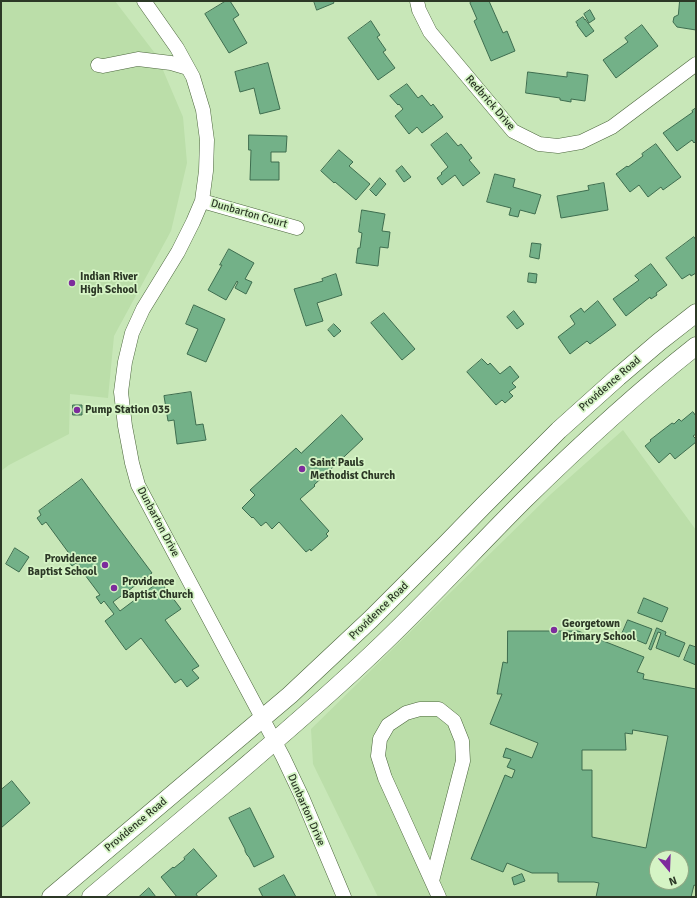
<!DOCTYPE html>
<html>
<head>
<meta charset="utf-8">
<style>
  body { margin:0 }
  #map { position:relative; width:697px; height:898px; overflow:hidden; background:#c8e7b8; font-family:Signika,sans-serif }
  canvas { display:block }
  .frame { position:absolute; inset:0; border:2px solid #2c3826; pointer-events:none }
  .north { position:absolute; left:649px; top:850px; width:40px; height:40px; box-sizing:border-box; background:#d5f4c5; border:1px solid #91a985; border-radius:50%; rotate:161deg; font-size:11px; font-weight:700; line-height:16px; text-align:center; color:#2c3826 }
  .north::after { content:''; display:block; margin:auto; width:14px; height:18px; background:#7d2c9c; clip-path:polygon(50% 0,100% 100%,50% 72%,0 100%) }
</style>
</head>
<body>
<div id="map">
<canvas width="697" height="898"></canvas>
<div class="frame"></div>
<div class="north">N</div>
</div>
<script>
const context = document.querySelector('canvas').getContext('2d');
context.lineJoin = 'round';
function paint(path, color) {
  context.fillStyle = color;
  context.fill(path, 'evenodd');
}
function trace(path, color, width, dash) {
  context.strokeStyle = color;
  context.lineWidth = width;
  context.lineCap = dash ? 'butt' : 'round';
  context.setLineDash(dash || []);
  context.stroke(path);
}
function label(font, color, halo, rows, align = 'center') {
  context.font = font + ' Signika,sans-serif';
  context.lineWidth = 3.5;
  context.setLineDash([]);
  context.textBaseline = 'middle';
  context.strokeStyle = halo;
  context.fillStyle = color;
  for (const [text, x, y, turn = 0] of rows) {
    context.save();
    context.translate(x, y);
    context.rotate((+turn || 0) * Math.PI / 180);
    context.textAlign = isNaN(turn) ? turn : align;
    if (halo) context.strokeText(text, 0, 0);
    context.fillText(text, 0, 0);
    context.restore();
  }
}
paint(new Path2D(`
  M1,1H115L157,56L183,117L187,163L171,231L114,336L108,398L70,394L69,434L9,465L1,471Z
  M623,430L696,530V897H378L313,764L311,729L551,494ZM657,858H681V882H657Z`), '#bbdea9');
const building = new Path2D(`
  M226,1H230L239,15L233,19L247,43L229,53L205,14Z
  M314,1H333L334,3L317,10Z
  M473,1H489L503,33L507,31L515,51L491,61L474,21L477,19L470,3Z
  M680,1H696V30L677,27L673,22L674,17L678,15Z
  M590,10L595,19L589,23L584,14Z
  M583,17L585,20V19L594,31L586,37L577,25H578L576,22Z
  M371,21L380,35L377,37L386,50L383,52L395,68L378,80L348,38Z
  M642,25L658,46L616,78L603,60L628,42L625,38Z
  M268,63L280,109L260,114L254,88L240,92L235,72Z
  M528,72L567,77V72L588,75L585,101L571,99V102L560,100V98L526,93Z
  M407,84L418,98L422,95L431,106L433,104L443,117L422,133L417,127L409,134L395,116L403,109L399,104L398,105L390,96Z
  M696,108V141L694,143L692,140L677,151L663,133L693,112L692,111Z
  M447,133L458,146L461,144L472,158L469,160L480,173L463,186L455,175L442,185L437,178L442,174L441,173L448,167L431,145Z
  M249,135L287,136L286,152H271V162H279V180H250L251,150H249Z
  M656,144L681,177L663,190L661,187L648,197L639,185L630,192L616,174L627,166L628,167L643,156L642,154Z
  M339,150L353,162L349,166L370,184L356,200L335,182L334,183L321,171Z
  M402,166L411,177L404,182L396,171Z
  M495,174L515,179L513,187L541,195L535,214L520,210L518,217L509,215L511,208L487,202Z
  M380,178L386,184L376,196L370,190Z
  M604,183L608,210L561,218L557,196L589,190L588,186Z
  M362,210L385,214L382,231L390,232L388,248L380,247L378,266L356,263L358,248H360L362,233L359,232Z
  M694,237L696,240V273L691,276L690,274L682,279L666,258Z
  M532,243L541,244L539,259L530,257Z
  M229,249L254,263L245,279L252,282L246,294L235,288L238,282L237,281L226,300L208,290L222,265H220Z
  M651,264L667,285L656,293L657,295L651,299L650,297L626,316L613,299L639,280L635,276Z
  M529,273L537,274L536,283L528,282Z
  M336,274L342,295L317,303L323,321L306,326L294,289L323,281L322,279Z
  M598,301L616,325L590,344L587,341L570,354L558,337L575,324L570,316L581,308L584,312Z
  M194,305L225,319L206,362L187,354L198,329L186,324Z
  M514,311L524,324L517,329L507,317Z
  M384,313L415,349L402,360L371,323Z
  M334,324L341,331L334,337L328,330Z
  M482,359L488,365L490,363L500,374L510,366L519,377L512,383L516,387L509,392L513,396L505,403L502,400L496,405L467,372Z
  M191,392L196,425L203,424L206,440L177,444L174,420L168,421L164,396Z
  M73,405H82V415H73Z
  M693,412L696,416V434L693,436L696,439V442L675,459L670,453L659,463L645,446L651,441L650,440L672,423L674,424L679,419L681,421Z
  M342,415L363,439L314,485L315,486L300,499L329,531L326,534L328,536L311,551L310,549L306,552L279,522L272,529L266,522L261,526L253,517L252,518L242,508L255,495L250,490L296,448L301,453Z
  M82,479L152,573L113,602L120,611L160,581L181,609L165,620L199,666L192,670L199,678L187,687L181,679L175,683L141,638L126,650L105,621L114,614L104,601L101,604L96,597L100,595L76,563L72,566L67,559L71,556L46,522L42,525L37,518L41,515L39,511Z
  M15,548L29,557L19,572L6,564Z
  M644,598L668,608L662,622L638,613Z
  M628,620L652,629L646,644L622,634Z
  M657,628L666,632L665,635L685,643L679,657L656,648L661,633L658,632L651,650L649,649Z
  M508,631H578L644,657L637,672L644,674L643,679L696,689V886L694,885L691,897H596L599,883L594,882H558V873H532L507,863L503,872L471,859L505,775L512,778L515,770L507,767L511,759L503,757L506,748L532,758L538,743L490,724L502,694H497L503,662L507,663ZM633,730L668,736L646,848L592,837V770H582V750H626L625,733L632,734ZM657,858H681V882H657Z
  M690,645L696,647V665L684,660Z
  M12,781L30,803L1,828V790Z
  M250,808L274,857L254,867L249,857L247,855L245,851V849L229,818Z
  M194,849L217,876L196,894L198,897H177L161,877L173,867L174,868L185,859L184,858Z
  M522,874L525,881L514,885L512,878Z
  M284,875L296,897H263L259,889Z
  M149,888L156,897H139Z`);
paint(building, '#73b188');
trace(building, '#3e6d4f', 1);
const minor = new Path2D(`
  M144,1L177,48L193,77L203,110L207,140L206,171L202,201L193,222L178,252L143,309L132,333L125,362L121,392L125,426L129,447L132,463L138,485L283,757L302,797L344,897
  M417,1L419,10L430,32L513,131L539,144L558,146L581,142L612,127L696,64
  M98,65L103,66L138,59L171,63L188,68
  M202,201L297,228
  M432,881L463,761L462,741L454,721L439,709H420L406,713L388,725L380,739L378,756L385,778L439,897`);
const major = new Path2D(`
  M51,897L290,695L371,619L447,543L484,505L559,430L618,377L659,342L696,313
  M91,897C136,859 181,821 226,783C276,740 326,698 374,652C426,603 474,550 524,500C579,446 635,394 696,346`);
trace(minor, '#4c663d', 15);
trace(major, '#4c663d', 19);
trace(minor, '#fff', 14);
trace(major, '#fff', 18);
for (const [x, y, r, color] of [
  [72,283,4,"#7d2c9c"],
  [77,410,4,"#7d2c9c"],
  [302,469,4,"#7d2c9c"],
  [105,565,4,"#7d2c9c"],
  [114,588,4,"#7d2c9c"],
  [554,630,4,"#7d2c9c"]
]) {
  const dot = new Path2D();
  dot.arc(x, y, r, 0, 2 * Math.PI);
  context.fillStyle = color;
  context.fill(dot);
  trace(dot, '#d5f4c5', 1.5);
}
label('11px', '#2c3826', '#d5f4c5', [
  ["Redbrick Drive",490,103,49],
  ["Dunbarton Court",249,214,16],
  ["Providence Road",610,384,-41],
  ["Dunbarton Drive",158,522,62],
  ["Providence Road",379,611,-44],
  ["Dunbarton Drive",306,810,66],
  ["Providence Road",136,825,-40]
]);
label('bold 11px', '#2c3826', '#d5f4c5', [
  ["Indian River",80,277],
  ["High School",80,290],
  ["Pump Station 035",85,410],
  ["Saint Pauls",310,463],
  ["Methodist Church",310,476],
  ["Providence",97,559,"right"],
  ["Baptist School",97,572,"right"],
  ["Providence",122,582],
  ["Baptist Church",122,595],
  ["Georgetown",562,624],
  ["Primary School",562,637]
], 'left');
</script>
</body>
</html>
